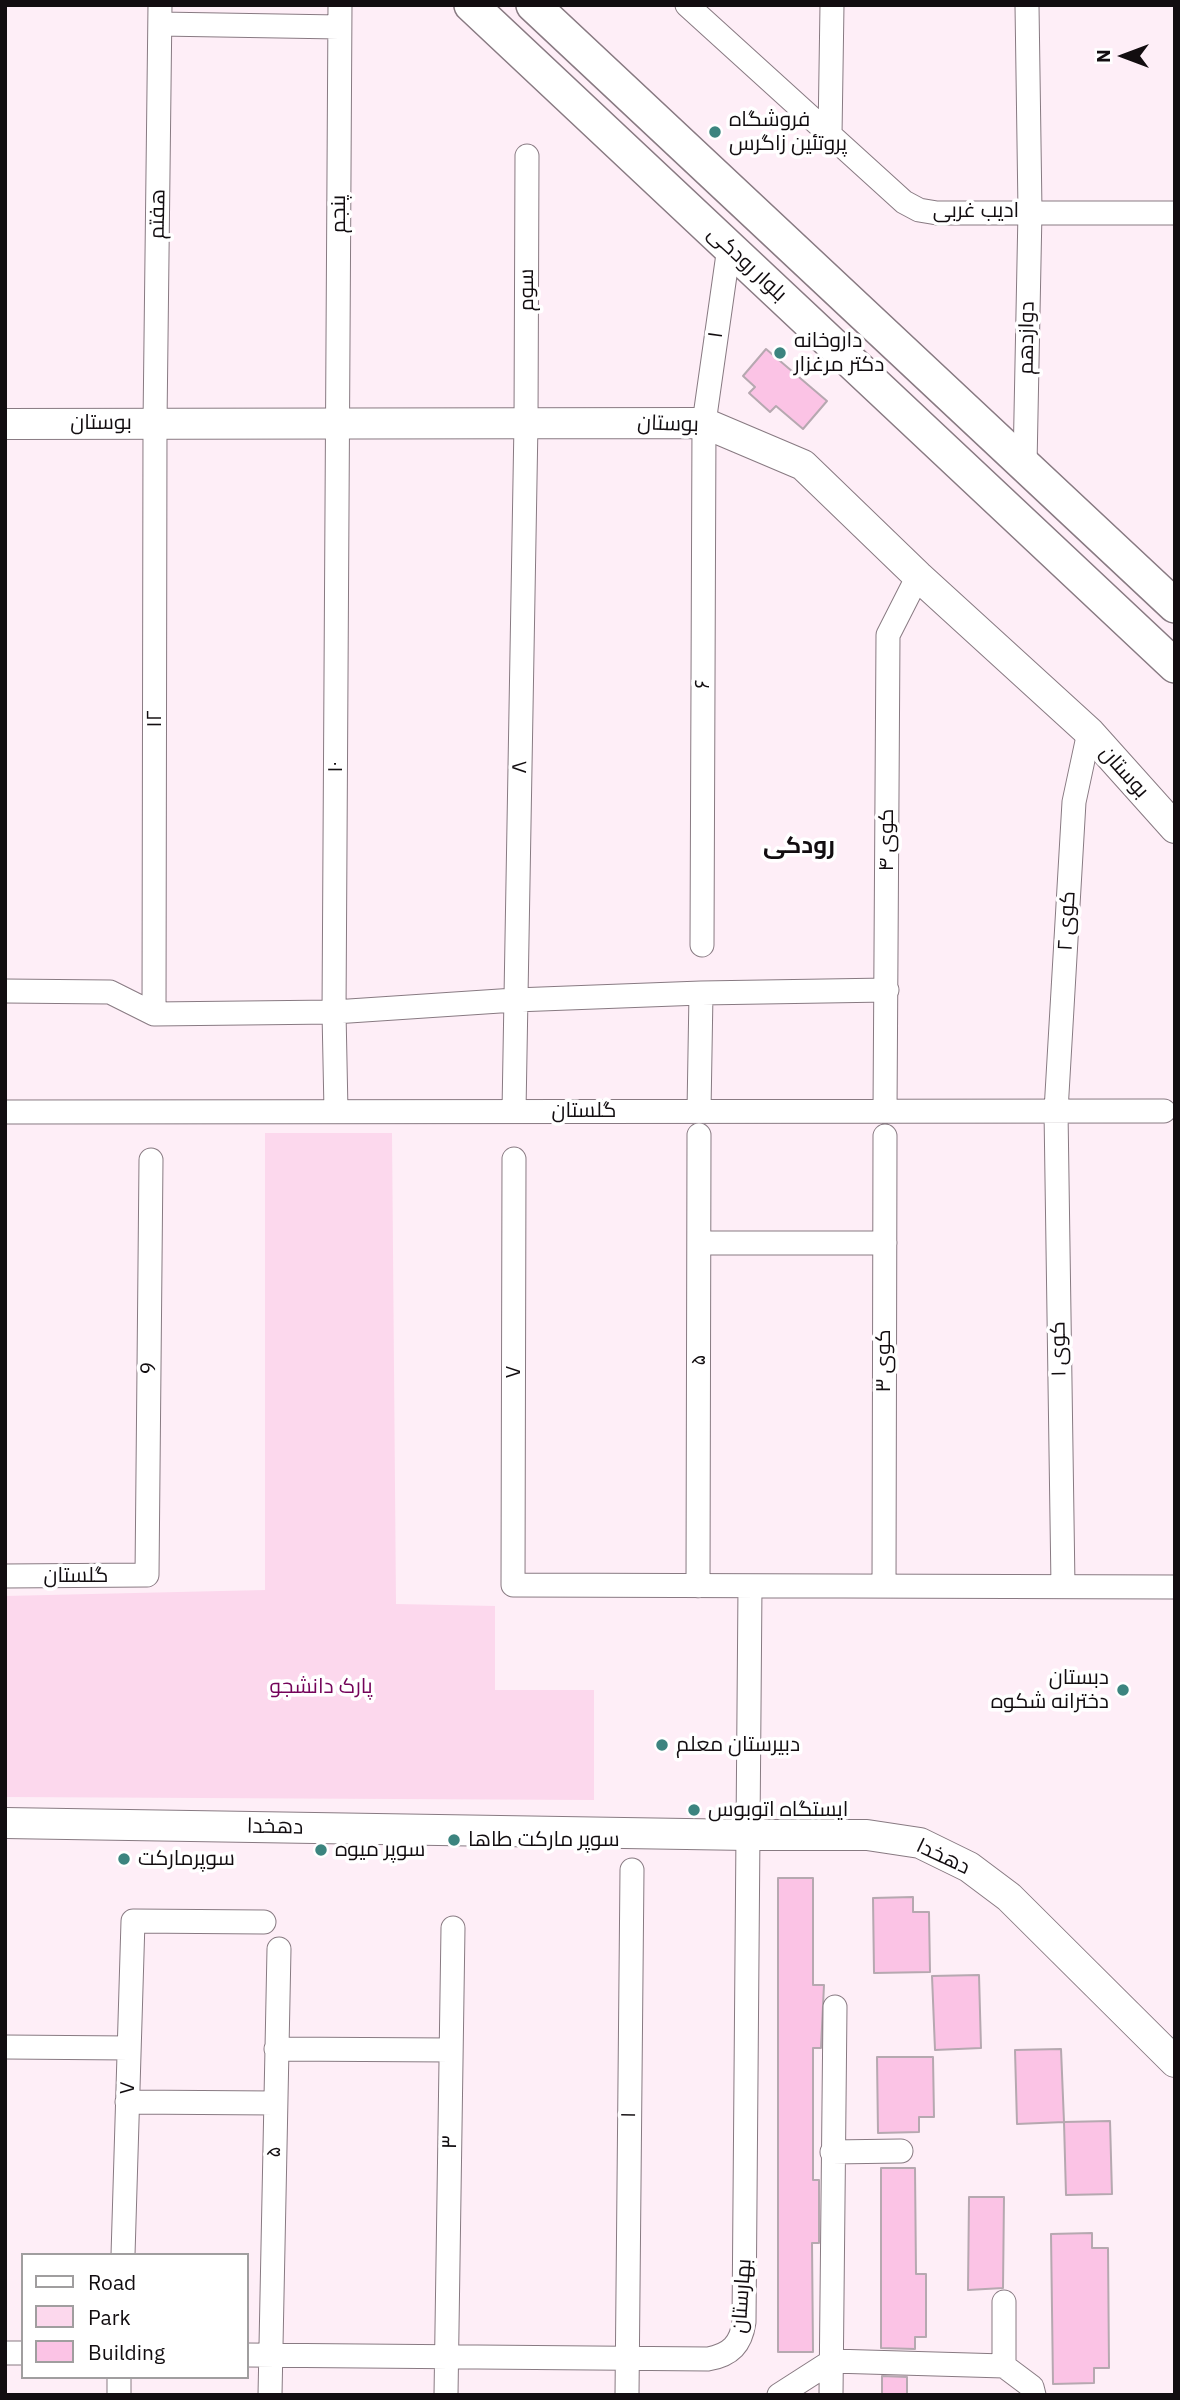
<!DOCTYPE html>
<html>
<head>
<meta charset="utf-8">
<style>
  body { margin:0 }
  #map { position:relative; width:1180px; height:2400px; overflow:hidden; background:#feeef7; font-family:"IBM Plex Sans",sans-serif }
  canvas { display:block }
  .frame { position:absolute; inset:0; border:7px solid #120d10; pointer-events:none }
  .legend { position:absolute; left:21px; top:2253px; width:228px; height:126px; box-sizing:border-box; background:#fff; border:2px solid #a09e9f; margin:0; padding:9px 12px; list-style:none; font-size:21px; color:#120d10 }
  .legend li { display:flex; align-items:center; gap:14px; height:35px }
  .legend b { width:35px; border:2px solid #a09e9f }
  .north { position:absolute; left:1089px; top:21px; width:70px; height:70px; -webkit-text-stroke:5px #fff; paint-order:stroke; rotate:270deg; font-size:19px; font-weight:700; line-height:28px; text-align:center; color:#120d10 }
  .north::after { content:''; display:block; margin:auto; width:24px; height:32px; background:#120d10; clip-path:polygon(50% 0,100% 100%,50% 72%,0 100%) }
</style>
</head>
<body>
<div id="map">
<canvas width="1180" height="2400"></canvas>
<div class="frame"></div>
<ul class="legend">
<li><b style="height:9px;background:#fff"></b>Road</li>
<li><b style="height:19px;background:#fcd8ed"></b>Park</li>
<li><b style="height:19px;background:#fbc3e5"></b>Building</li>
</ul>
<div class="north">N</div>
</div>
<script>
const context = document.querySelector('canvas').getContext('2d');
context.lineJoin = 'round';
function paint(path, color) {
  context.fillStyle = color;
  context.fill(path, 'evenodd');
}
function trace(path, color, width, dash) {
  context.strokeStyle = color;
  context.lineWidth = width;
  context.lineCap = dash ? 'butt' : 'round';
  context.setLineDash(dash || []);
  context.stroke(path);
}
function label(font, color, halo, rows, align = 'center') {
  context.font = font + ' "IBM Plex Sans",Cairo,sans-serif';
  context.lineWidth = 7;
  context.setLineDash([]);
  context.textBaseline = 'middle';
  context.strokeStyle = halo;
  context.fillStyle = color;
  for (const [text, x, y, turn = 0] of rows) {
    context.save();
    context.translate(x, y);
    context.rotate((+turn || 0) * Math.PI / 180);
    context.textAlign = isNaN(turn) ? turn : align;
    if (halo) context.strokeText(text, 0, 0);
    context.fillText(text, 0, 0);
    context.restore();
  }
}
paint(new Path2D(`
  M265,1133H392L396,1604L495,1606V1690H594V1800L5,1797V1596L265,1590Z`), '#fcd8ed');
const building = new Path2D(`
  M766,349L827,401L803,429L776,406L770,412L749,393L755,387L743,376Z
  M778,1878H813V1985H824L821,2048H813V2180H819V2243H812L813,2352H778Z
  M913,1897V1912H929L930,1972L874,1973L873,1898Z
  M979,1975L981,2048L935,2050L932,1976Z
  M1061,2049L1064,2122L1017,2124L1015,2050Z
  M877,2057H933L934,2117H919V2132L878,2133Z
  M1110,2121L1112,2194L1066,2195L1064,2122Z
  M881,2168H915L916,2274H926V2337H915V2349L881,2348Z
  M969,2197H1004L1003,2288L968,2290Z
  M1092,2233V2248H1108L1109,2368H1094V2383L1053,2384L1051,2234Z
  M882,2376L907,2377V2395H882Z`);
paint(building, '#fbc3e5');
trace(building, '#b6a8b0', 2);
const minor = new Path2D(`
  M687,5L904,202L919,210L937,213H1175
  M160,24L339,27
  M830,135L832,5
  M1025,465L1030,211L1027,5
  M702,945L704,423L729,247
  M5,991L110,992L154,1014L334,1012L515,1000L701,993L887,990
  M154,1014L155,423L160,5
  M336,1111L334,1012L340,5
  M514,1111L526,423L527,156
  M699,1111L701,993
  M885,1111L888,635L918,576
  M5,1112L1164,1111
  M514,1159L513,1585L1175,1587
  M699,1243H885
  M5,1576L147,1575L151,1160
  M698,1586L699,1135
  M884,1586L885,1136
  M1063,1586L1056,1111L1074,802L1089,732
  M5,2047L129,2048
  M276,2049L451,2050
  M127,2102L275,2103
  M832,2152L901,2151
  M123,2255L133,1921L264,1922
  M1004,2302V2366L1032,2387L1034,2395
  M5,2353H23
  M247,2355L708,2359C731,2355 741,2344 744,2322L750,1586
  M119,2395V2377
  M270,2395L279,1949
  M446,2395L453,1928
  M627,2395L632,1870
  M779,2395L832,2361L1004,2366
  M831,2395L835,2007`);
const tertiary = new Path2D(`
  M5,424L704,423L803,465L918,576L1089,732L1175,828
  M5,1823L748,1835H867L920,1843L969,1867L1009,1897L1175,2062`);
const secondary = new Path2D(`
  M471,5L1175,666
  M533,5L1175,606`);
trace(minor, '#887a82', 25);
trace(tertiary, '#887a82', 32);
trace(secondary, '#887a82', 36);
trace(minor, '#fff', 23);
trace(tertiary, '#fff', 30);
trace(secondary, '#fff', 33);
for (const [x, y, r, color] of [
  [715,132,7,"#3c847f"],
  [780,353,7,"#3c847f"],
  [1123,1690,7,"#3c847f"],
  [662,1745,7,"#3c847f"],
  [694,1810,7,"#3c847f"],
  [454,1840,7,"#3c847f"],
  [321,1850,7,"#3c847f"],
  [124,1859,7,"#3c847f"]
]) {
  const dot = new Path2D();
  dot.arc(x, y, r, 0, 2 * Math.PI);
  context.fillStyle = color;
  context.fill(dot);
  trace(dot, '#fff', 2.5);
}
label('21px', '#120d10', '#fff', [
  ["فروشگاه",729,120],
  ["پروتئین زاگرس",729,144],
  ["داروخانه",794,341],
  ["دکتر مرغزار",794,365],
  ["دبستان",1109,1678,"right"],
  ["دخترانه شکوه",1109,1702,"right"],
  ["دبیرستان معلم",676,1745],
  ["ایستگاه اتوبوس",708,1810],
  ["سوپر مارکت طاها",468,1840],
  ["سوپر میوه",335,1850],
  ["سوپرمارکت",138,1859]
], 'left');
label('21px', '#120d10', '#fff', [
  ["ادیب غربی",976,211],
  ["هفتم",158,214,-89],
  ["پنجم",339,214,-90],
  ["بلوار رودکی",747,264,43],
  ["سوم",527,290,-90],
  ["۱",716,335,-82],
  ["دوازدهم",1027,338,-89],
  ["بوستان",101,423],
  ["بوستان",668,424,2],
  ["۶",703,684,-90],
  ["۱۲",155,719,-90],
  ["۱۰",336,767,-90],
  ["۸",520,767,-89],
  ["بوستان",1124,772,48],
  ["کوی ۴",887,840,-90],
  ["کوی ۲",1067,921,-87],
  ["گلستان",584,1111],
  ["کوی ۱",1059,1349,-91],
  ["۵",699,1360,-90],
  ["کوی ۳",884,1361,-90],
  ["9",149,1368,-89],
  ["۷",514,1372,-90],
  ["گلستان",76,1576],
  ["دهخدا",275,1827,1],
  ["دهخدا",943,1857,25],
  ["۷",128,2088,-88],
  ["۱",629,2115,-89],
  ["۳",450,2142,-89],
  ["۵",274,2152,-89],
  ["بهارستان",742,2296,-86]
]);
label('21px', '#74045a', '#fff', [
  ["پارک دانشجو",321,1687]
]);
label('bold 24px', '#120d10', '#fff', [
  ["رودکی",799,846]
]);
</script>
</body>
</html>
